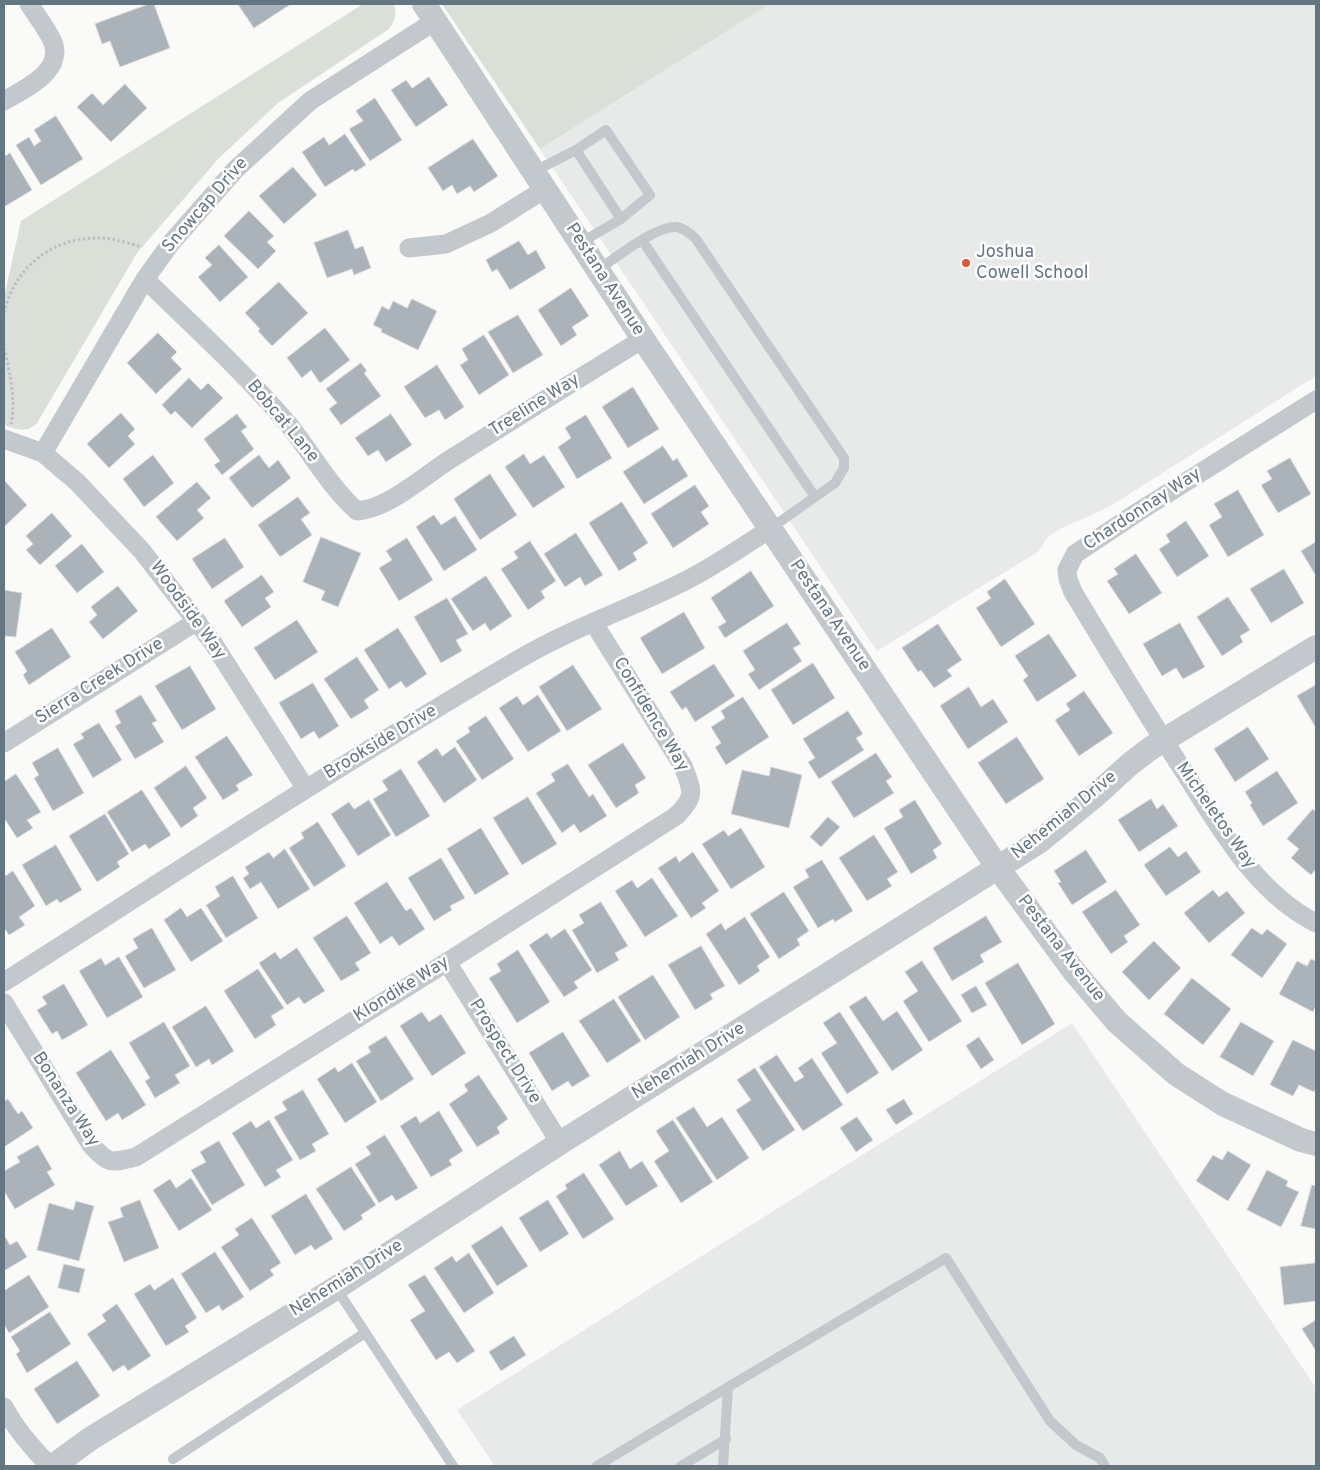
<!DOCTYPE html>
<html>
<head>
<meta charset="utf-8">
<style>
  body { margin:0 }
  #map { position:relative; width:1320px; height:1470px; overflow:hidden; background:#fafaf8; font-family:Overpass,sans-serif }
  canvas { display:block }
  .frame { position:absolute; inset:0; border:5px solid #657683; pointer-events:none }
</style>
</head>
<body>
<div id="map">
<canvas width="1320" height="1470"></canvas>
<div class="frame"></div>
</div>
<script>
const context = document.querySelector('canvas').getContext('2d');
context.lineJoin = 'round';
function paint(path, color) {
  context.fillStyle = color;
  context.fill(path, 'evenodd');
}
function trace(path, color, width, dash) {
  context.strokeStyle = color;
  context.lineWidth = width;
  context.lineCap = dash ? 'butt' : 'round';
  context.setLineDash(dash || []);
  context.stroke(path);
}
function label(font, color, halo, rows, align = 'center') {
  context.font = font + ' Overpass,sans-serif';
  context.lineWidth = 5;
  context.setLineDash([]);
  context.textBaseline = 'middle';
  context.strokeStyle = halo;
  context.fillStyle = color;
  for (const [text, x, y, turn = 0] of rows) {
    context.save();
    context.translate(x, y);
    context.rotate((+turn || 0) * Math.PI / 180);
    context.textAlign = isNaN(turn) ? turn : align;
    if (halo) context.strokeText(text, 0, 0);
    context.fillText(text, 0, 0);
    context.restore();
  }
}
paint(new Path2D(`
  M770,4H1316V376L1109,507L1060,529L1047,538L1039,551L877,651L540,149Z
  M1072,1023L1316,1388V1466H495L457,1410Z`), '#e8e9e9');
paint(new Path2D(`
  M363,4H394C397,15 395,20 389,29L278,103L218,159L137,253L37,423C26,434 17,429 4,425V297L21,221Z
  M442,4H770L540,149Z`), '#dadfd7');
const building = new Path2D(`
  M149,4H154L170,48L120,67L110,41L102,44L95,24Z
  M238,4H291L254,28Z
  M429,77L448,105L416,127L391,90L406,80L412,88Z
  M125,84L147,108L111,142L77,107L92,93L103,105Z
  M375,98L402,140L370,161L349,129L363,121L356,111Z
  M56,116L83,159L41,185L16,145L29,137L34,146L41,141L34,130Z
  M345,134L366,165L355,172L353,169L325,187L302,152L324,137L329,145Z
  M473,139L498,176L474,192L470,186L457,194L452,185L443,191L428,168Z
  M10,153L32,190L4,207V157Z
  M293,167L317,195L284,224L259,196Z
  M249,211L274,236L267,242L276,251L258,269L224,236Z
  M348,230L355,249L363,246L371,268L354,275L352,269L327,278L314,243Z
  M519,241L528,255L536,250L546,268L510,290L497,269L492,272L486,260Z
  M219,245L248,277L220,302L198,277L212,265L205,258Z
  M279,282L308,313L272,346L258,331L260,329L245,313Z
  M571,288L589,316L572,327L577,335L561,346L538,310Z
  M412,299L437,311L418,350L381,332L382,329L373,325L382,306L389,310L393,301L407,308Z
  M518,315L543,355L513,373L488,332Z
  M325,328L350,360L320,383L311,370L302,378L287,358Z
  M158,333L177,352L171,358L182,369L156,394L127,363Z
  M484,335L509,375L479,395L460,365L468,360L462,349Z
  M361,363L367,371L364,373L381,396L341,425L329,409L337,403L326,389Z
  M437,365L464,407L445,420L439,410L425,418L404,387Z
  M189,378L201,390L208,383L223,398L192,428L175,411L171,415L162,405Z
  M633,387L659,429L628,448L602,407Z
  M121,413L135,429L128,436L135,444L109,468L87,444Z
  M237,414L247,427L241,431L254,449L222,475L214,465L220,461L204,439Z
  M391,414L412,445L386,462L378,450L368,456L355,438Z
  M586,415L612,458L577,479L558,447L571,438L565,428Z
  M663,446L673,461L677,458L688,476L644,504L623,472Z
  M524,454L530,464L544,455L565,487L533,508L505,467Z
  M153,455L174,483L144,507L123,479Z
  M259,455L269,468L278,460L291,478L252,508L229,478Z
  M1290,458L1311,494L1278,513L1261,485L1272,479L1267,471Z
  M490,474L517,515L480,540L454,499Z
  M4,480L27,505L4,527Z
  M197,482L211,498L197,510L204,518L177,541L156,517Z
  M695,485L709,506L701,512L709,524L673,548L651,514Z
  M1238,490L1264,535L1228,557L1209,525L1222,517L1214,504Z
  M298,497L310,513L301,519L312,535L280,557L258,525Z
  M622,502L648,543L633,553L637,560L619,571L589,523Z
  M52,513L72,536L40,565L26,550L33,544L26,536Z
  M434,515L441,525L455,516L477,550L444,571L416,527Z
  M1186,521L1209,556L1177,577L1159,549L1170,542L1166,535Z
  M576,533L603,575L585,586L580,577L565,587L544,554Z
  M321,537L361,553L338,607L321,600L325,591L303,582Z
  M225,538L244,567L212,589L192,559Z
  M407,538L433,580L399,601L379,568L392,560L386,551Z
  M530,541L556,581L541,591L545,598L528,610L501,569L518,558L514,552Z
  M1316,542V576L1301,551Z
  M82,544L104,572L77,593L55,566Z
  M1136,554L1162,593L1129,614L1107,581L1118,574L1114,569Z
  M1284,569L1304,603L1271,623L1250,589Z
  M751,571L774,606L725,638L718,627L726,622L711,598Z
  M262,575L274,592L265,598L271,607L242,627L224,601Z
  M486,576L512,616L490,631L485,623L473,631L451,599Z
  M1005,579L1035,624L1001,647L976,608L991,598L987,592Z
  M118,586L138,611L103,639L89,622L97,615L91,607Z
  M4,590L22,593L16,637L4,636Z
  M1228,597L1250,630L1240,636L1243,642L1222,656L1197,617Z
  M447,598L468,634L456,640L462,651L441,663L414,617Z
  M684,612L705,648L662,674L640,638Z
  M297,620L318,652L275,680L254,648Z
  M787,623L801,644L793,648L802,661L759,690L748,674L755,670L743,651Z
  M1180,623L1205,667L1183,679L1176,668L1162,676L1143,644Z
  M938,624L962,660L947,670L952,676L934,688L921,670L918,672L902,648Z
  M52,628L71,657L29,685L23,675L27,671L15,652Z
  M398,628L427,674L406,688L401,681L389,689L364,650Z
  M1049,634L1077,676L1037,702L1023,680L1028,676L1015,656Z
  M357,657L379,690L364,700L369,708L351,719L324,679Z
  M813,663L835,698L793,725L771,690Z
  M714,664L735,696L695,722L686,707L682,710L670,692Z
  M573,665L602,709L567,731L539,687Z
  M190,666L216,709L182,730L155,686Z
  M313,683L339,726L319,739L314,731L301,739L279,703Z
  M1316,685V728L1297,696Z
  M969,687L981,707L993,699L1008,722L968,749L940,706Z
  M1084,691L1113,733L1079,756L1055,720L1070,710L1066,704Z
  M141,695L157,721L152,723L164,742L135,759L115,726L121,723L115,711Z
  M538,695L561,731L528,752L499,708L517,696L523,705Z
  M743,697L769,737L726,765L715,747L721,743L711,727L725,718L721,711Z
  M848,711L863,734L856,738L864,750L819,779L808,762L815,758L803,739Z
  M486,716L514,759L482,780L456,741L470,732L468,728Z
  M99,723L122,760L93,778L73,744L84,738L81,734Z
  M1248,727L1269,759L1235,782L1214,749Z
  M227,736L253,775L236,785L239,790L223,800L195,757Z
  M1017,737L1044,779L1006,804L978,763Z
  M623,743L646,778L635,785L639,793L616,808L588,765Z
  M455,747L477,780L444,803L417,762L437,748L442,756Z
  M58,748L84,793L53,811L34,778L39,775L32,763Z
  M876,753L892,777L886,781L894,793L854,818L831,782Z
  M568,764L589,797L593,794L607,816L580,833L574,824L562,833L536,793L555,781L551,774Z
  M186,766L207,798L193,808L198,816L181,828L154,788Z
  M771,767L802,775L789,828L731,814L742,770L769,776Z
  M401,769L430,816L396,837L373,799L388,790L382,781Z
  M1277,771L1298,803L1263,826L1250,805L1252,803L1245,792Z
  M16,774L41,812L27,820L33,828L17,838L4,818V782Z
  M142,790L171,835L149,849L145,844L132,852L107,812Z
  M528,797L557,844L522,865L493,818Z
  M1151,799L1157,809L1163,804L1178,826L1139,852L1118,820Z
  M369,800L391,835L358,856L331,814L349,802L354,809Z
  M915,800L942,844L933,850L937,858L911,874L884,828L903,817L899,810Z
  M1313,809L1316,812V869L1311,875L1291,858L1299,849L1287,839Z
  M105,814L129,854L117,862L120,867L97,882L69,836Z
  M828,817L840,827L821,847L810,837Z
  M318,822L346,866L314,887L289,848L304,838L301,833Z
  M481,828L509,874L475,895L447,849Z
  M741,828L765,867L731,889L702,844L724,830L728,836Z
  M874,835L898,872L887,879L892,886L867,901L839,858Z
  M56,845L82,890L60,903L57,899L46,906L22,865Z
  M1170,847L1178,857L1186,851L1201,872L1166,896L1144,865Z
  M285,849L310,889L278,909L261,882L250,889L243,878L249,874L245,867L269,852L273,858Z
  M1086,850L1107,882L1072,905L1058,883L1061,882L1054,871Z
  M693,852L719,891L702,903L706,908L691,918L658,868L676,856L679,862Z
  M441,858L465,898L450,906L452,910L434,921L408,878Z
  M822,860L853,911L835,922L833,919L818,928L793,887L809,877L805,870Z
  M13,871L35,906L19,917L25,925L9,935L4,928V877Z
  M233,876L258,918L226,938L206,905L220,896L215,887Z
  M652,878L678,916L645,937L615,891L632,880L637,888Z
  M387,882L406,911L411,908L425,929L399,946L392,936L380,944L354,903Z
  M1116,890L1140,925L1124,936L1128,942L1111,954L1082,912Z
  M1213,890L1219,897L1227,891L1245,913L1209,943L1184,913Z
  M784,892L809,931L797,939L800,945L779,959L750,914Z
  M601,902L628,946L615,953L619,960L597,973L572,930L584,923L579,915Z
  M181,908L187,917L201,908L223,941L191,962L164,920Z
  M347,916L371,953L355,963L360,970L341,981L313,938Z
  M986,916L1002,942L980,955L984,962L952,981L933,948Z
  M745,917L770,957L757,966L760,971L739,985L706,934L721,923L725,930Z
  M152,928L176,970L144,988L125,956L138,948L133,939Z
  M1252,928L1262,935L1267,929L1287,944L1262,978L1231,955Z
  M565,929L592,970L574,982L578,988L564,997L529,945L547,933L551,938Z
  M1154,941L1181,968L1149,1000L1122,972Z
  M701,946L725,986L710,994L713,999L695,1010L668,965Z
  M297,948L325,991L304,1004L299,997L287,1005L259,963L275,952L280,959Z
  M518,950L550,1002L517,1023L489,978L501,971L497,964Z
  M119,957L143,997L107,1018L79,971L101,958L105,965Z
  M1311,959L1316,961V1006L1313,1012L1279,994L1297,961L1307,966Z
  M922,961L962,1021L929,1042L903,1001L918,991L905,972Z
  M1018,963L1055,1024L1022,1045L985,983Z
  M258,969L284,1008L271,1016L276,1025L255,1039L224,991Z
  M653,975L680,1017L645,1040L618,997Z
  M1192,978L1231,1009L1203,1045L1164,1014Z
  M64,984L88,1025L62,1040L57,1031L52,1034L37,1010L47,1004L42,997Z
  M976,986L987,1005L972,1013L961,995Z
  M866,996L883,1021L897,1011L923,1050L892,1071L849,1007Z
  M614,999L641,1041L607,1063L579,1021Z
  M206,1006L234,1051L212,1065L209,1059L196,1067L172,1027Z
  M422,1012L429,1022L441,1014L466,1053L432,1076L400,1026Z
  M840,1012L879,1073L847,1094L821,1053L837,1043L823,1023Z
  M164,1022L190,1066L175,1075L180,1083L155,1098L145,1081L150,1078L129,1043Z
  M1241,1022L1274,1041L1253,1076L1220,1057Z
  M563,1032L590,1076L572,1087L568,1081L552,1091L529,1053Z
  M386,1036L414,1079L381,1101L356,1061L371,1052L368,1047Z
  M979,1037L994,1060L981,1069L966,1046Z
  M1293,1040L1316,1051V1088L1314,1092L1299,1085L1293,1096L1270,1085Z
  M111,1050L146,1105L122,1120L118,1113L106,1121L76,1073Z
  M777,1055L795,1082L804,1077L798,1068L812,1058L843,1105L803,1131L759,1067Z
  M352,1063L377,1102L345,1123L317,1079L335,1067L338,1072Z
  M755,1068L795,1130L763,1151L736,1110L751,1100L737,1080Z
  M479,1075L508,1119L497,1127L500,1133L477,1147L449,1104L468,1091L464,1085Z
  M303,1090L329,1134L312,1144L316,1151L300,1160L274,1117L287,1110L282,1102Z
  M8,1099L18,1114L22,1111L33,1128L4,1147V1102Z
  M904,1099L913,1114L896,1125L886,1110Z
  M694,1107L707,1127L722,1117L749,1158L717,1180L676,1118Z
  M439,1111L463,1151L449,1160L452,1165L431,1177L400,1126L416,1116L420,1123Z
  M857,1117L873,1140L856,1152L840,1128Z
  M269,1120L293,1160L276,1170L281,1177L265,1187L232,1133L251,1121L256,1128Z
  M673,1120L713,1182L681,1203L654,1161L669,1151L656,1131Z
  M385,1135L418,1188L396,1201L392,1195L379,1203L355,1164L371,1154L366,1147Z
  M219,1141L245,1185L212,1205L191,1170L206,1162L200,1152Z
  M38,1145L52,1169L47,1172L55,1185L15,1209L4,1191V1171L20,1162L17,1157Z
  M620,1151L630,1169L642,1161L658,1186L626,1206L599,1165Z
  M1228,1151L1251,1165L1228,1201L1196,1181L1213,1155L1222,1160Z
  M351,1167L376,1205L361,1215L363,1219L344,1231L316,1189Z
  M1267,1170L1288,1181L1286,1186L1299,1192L1281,1227L1247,1210Z
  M584,1173L614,1219L583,1239L556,1196L567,1189L565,1185Z
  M191,1178L212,1210L179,1231L153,1190L170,1179L176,1188Z
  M1312,1185L1316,1186V1229L1301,1226Z
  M306,1194L333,1239L315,1250L311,1245L295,1255L271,1216Z
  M140,1200L159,1248L124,1262L108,1222L123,1217L120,1208Z
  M548,1200L569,1234L540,1252L519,1218Z
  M76,1201L94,1206L79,1261L37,1250L49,1203L73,1210Z
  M252,1218L281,1263L270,1270L274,1275L250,1291L221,1247L239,1235L235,1229Z
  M502,1226L528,1266L497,1286L471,1246Z
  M4,1235L10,1245L17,1241L27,1257L4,1271Z
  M215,1252L244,1297L222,1311L219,1305L206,1313L181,1274Z
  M469,1253L494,1293L464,1313L434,1268L452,1256L456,1262Z
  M1316,1263V1301L1284,1305L1280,1267Z
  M64,1264L85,1269L79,1293L58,1288Z
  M29,1275L49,1307L9,1333L4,1324V1291Z
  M425,1275L475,1351L457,1363L449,1352L436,1360L410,1320L425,1311L408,1285Z
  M173,1278L197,1318L185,1326L189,1332L166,1346L134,1294L150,1284L154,1290Z
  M117,1304L151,1356L128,1371L124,1365L113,1372L87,1334L106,1321L102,1315Z
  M50,1312L71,1344L27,1373L16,1354L20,1351L11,1337Z
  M1316,1320V1351L1302,1329Z
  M514,1336L526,1355L501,1371L489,1352Z
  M77,1361L100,1396L57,1424L34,1389Z`);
paint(building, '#aab3b9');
trace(building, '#dcdcda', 1);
trace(new Path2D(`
  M4,313C15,263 60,232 111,239C121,241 132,244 141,247
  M4,348C10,373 16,399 11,424`), '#bbbfc2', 3, [2.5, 2.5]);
trace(new Path2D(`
  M576,150L621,219L580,243
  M533,172L576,150L606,130L650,195L621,219
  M642,240L815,497
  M598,270C615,258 656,226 676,227C684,228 690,233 696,239L844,458V468L835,483L771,528
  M336,1288L453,1466
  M728,1387L946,1258L1050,1421L1076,1445L1100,1458L1105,1466
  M173,1459L365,1333
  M597,1466L728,1387L723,1466
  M681,1466L726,1439`), '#c3c8cc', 10);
trace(new Path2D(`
  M4,101C24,89 66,71 52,40C46,28 37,16 29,4
  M409,248L446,244L491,223L545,189
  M145,279C194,327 245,373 289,425C312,454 330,487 357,511C389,508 423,477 449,460C514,419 578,379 643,339
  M1316,400L1138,512L1075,554L1067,570L1068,579L1073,592C1110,653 1146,714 1185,773C1220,828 1256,893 1316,923
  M4,439L43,453L77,482L142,551L213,643L306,789
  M43,453L145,279L171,243L235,170L310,101L435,21
  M4,743L197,621
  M447,962L560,1143
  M4,982C175,873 345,761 521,658C574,627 632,608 687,580C716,565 744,546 771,528
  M4,1003L91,1145C110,1165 110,1163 136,1157L447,962L676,816C697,796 692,790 683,766L593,622
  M4,1407C16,1430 32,1448 50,1466`), '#c3c8cc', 19);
trace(new Path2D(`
  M424,4L643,339L998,868L1073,970L1117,1022L1176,1074L1223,1104L1301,1140L1316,1144
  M53,1466L90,1439L336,1288L560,1143L1040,841L1096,795L1130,764L1151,748L1316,647`), '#c3c8cc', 24);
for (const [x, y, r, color] of [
  [966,263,5,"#e4572e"]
]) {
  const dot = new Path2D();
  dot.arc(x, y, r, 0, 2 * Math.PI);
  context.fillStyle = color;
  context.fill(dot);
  trace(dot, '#fff', 2);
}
label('18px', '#657683', '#fff', [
  ["Snowcap Drive",206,206,-49],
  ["Pestana Avenue",604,280,57],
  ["Treeline Way",535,406,-32],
  ["Bobcat Lane",282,422,50],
  ["Chardonnay Way",1143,510,-33],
  ["Woodside Way",187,611,54],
  ["Pestana Avenue",829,616,56],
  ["Sierra Creek Drive",100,682,-32],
  ["Confidence Way",650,715,59],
  ["Brookside Drive",381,743,-31],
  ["Nehemiah Drive",1065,816,-39],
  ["Micheletos Way",1215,816,55],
  ["Pestana Avenue",1060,949,52],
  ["Klondike Way",402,990,-32],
  ["Prospect Drive",504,1052,58],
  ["Nehemiah Drive",689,1062,-32],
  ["Bonanza Way",65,1100,57],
  ["Nehemiah Drive",347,1279,-32]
]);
label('18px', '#657683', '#fff', [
  ["Joshua",976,253],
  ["Cowell School",976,274]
], 'left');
</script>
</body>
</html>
